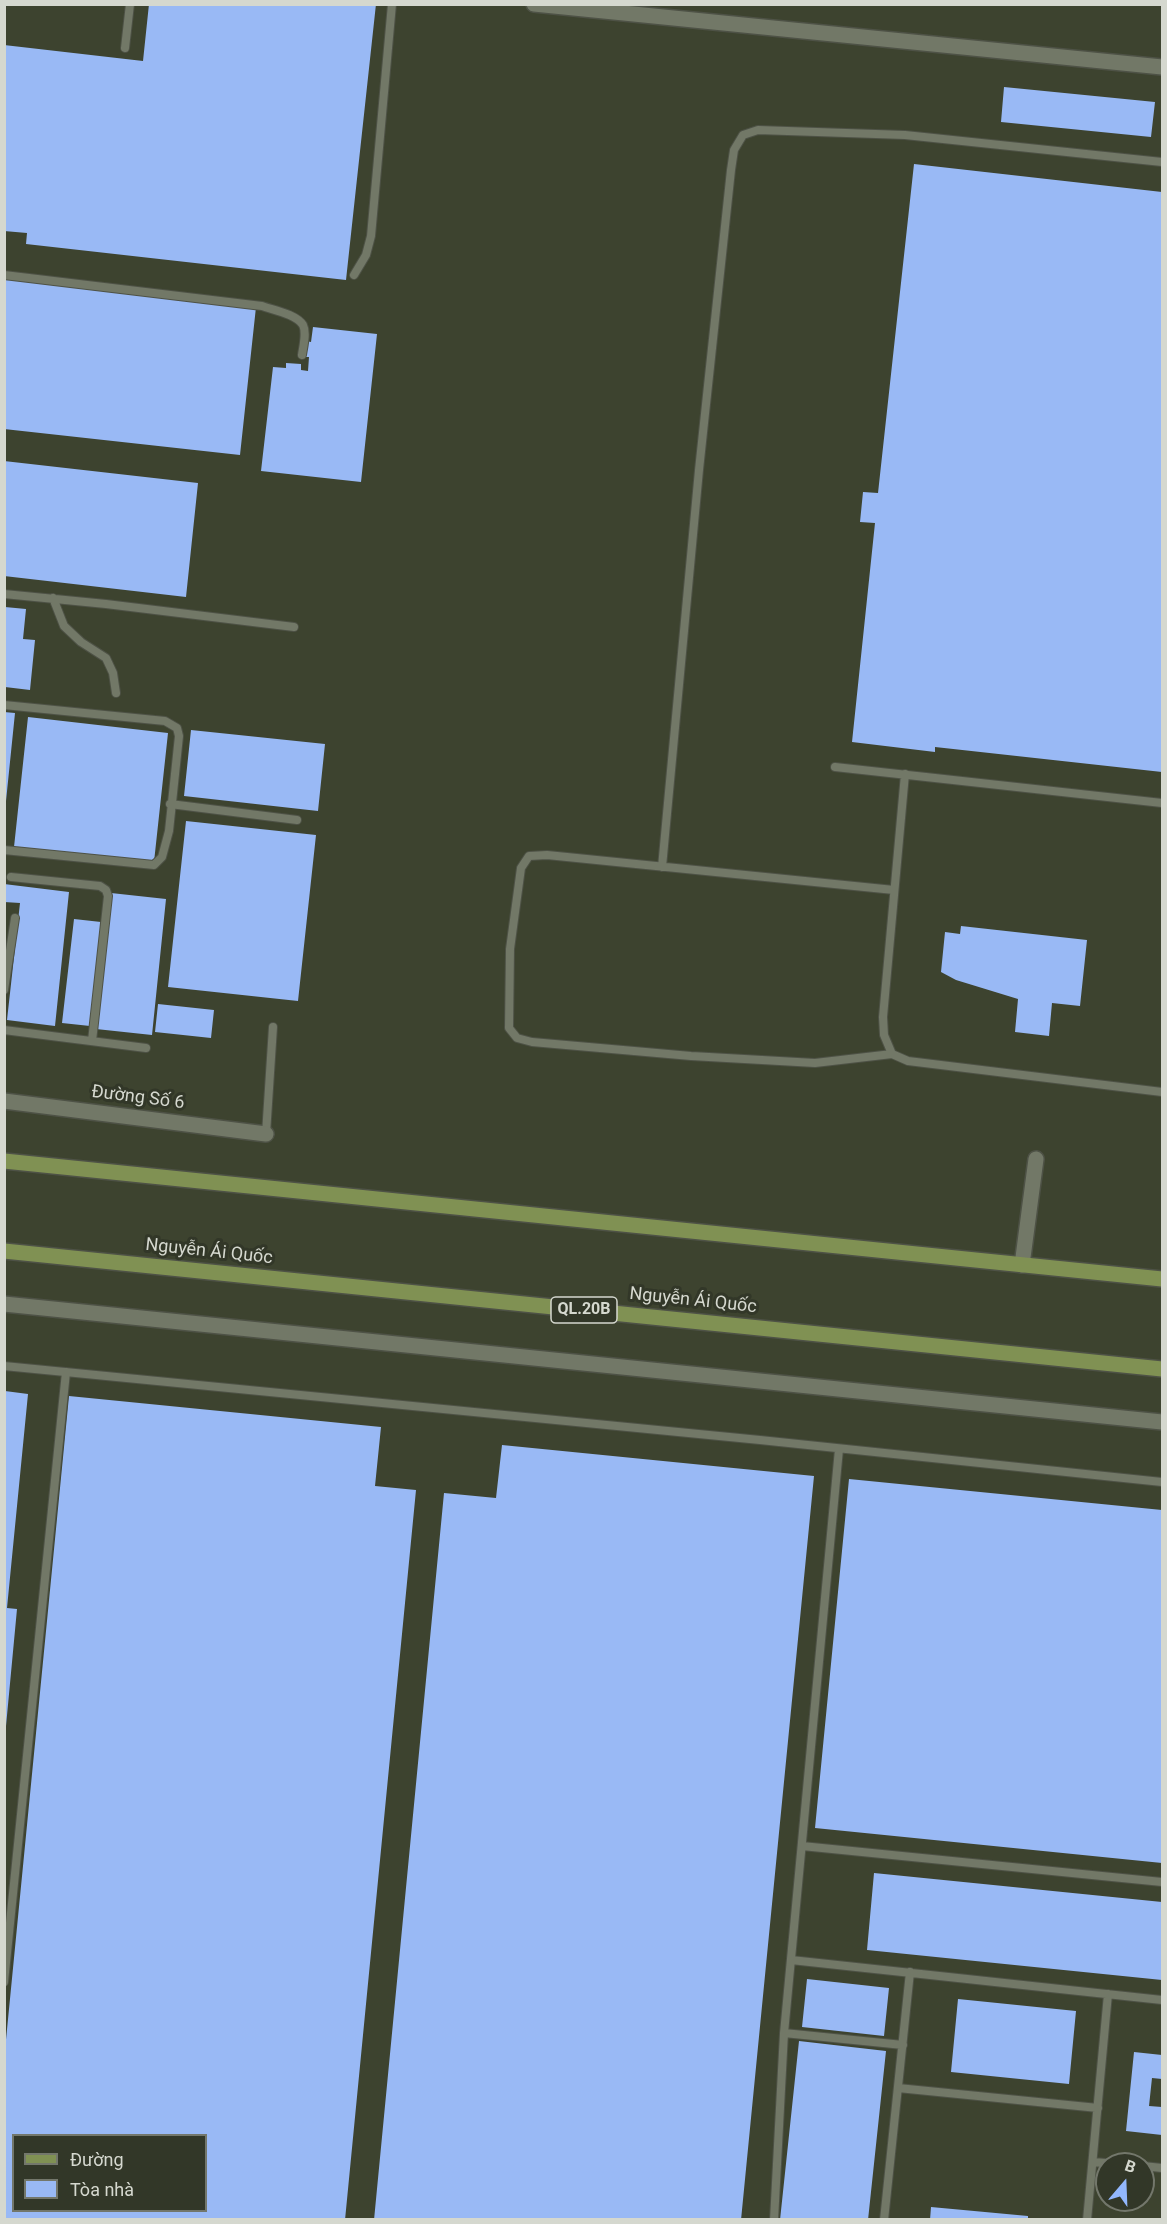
<!DOCTYPE html>
<html>
<head>
<meta charset="utf-8">
<style>
  body { margin:0 }
  #map { position:relative; width:1167px; height:2224px; overflow:hidden; background:#323728; font-family:Roboto,sans-serif }
  canvas { display:block }
  .frame { position:absolute; inset:0; border:6px solid #d5d8cf; pointer-events:none }
  .legend { position:absolute; left:12px; top:2134px; width:195px; height:78px; box-sizing:border-box; background:#323728; border:2px solid #73776b; margin:0; padding:8px 10px; list-style:none; font-size:18px; color:#d5d8cf }
  .legend li { display:flex; align-items:center; gap:12px; height:30px }
  .legend b { width:30px; border:2px solid #73776b }
  .north { position:absolute; left:1095px; top:2152px; width:60px; height:60px; box-sizing:border-box; background:#323728; border:2px solid #73776b; border-radius:50%; rotate:19deg; font-size:16px; font-weight:700; line-height:24px; text-align:center; color:#d5d8cf }
  .north::after { content:''; display:block; margin:auto; width:21px; height:27px; background:#92b7fd; clip-path:polygon(50% 0,100% 100%,50% 72%,0 100%) }
</style>
</head>
<body>
<div id="map">
<canvas width="1167" height="2224"></canvas>
<div class="frame"></div>
<ul class="legend">
<li><b style="height:8px;background:#809153"></b>Đường</li>
<li><b style="height:16px;background:#99b9f5"></b>Tòa nhà</li>
</ul>
<div class="north">B</div>
</div>
<script>
const context = document.querySelector('canvas').getContext('2d');
context.lineJoin = 'round';
function paint(path, color) {
  context.fillStyle = color;
  context.fill(path, 'evenodd');
}
function trace(path, color, width, dash) {
  context.strokeStyle = color;
  context.lineWidth = width;
  context.lineCap = dash ? 'butt' : 'round';
  context.setLineDash(dash || []);
  context.stroke(path);
}
function label(font, color, halo, rows, align = 'center') {
  context.font = font + ' Roboto,sans-serif';
  context.lineWidth = 6;
  context.setLineDash([]);
  context.textBaseline = 'middle';
  context.strokeStyle = halo;
  context.fillStyle = color;
  for (const [text, x, y, turn = 0] of rows) {
    context.save();
    context.translate(x, y);
    context.rotate((+turn || 0) * Math.PI / 180);
    context.textAlign = isNaN(turn) ? turn : align;
    if (halo) context.strokeText(text, 0, 0);
    context.fillText(text, 0, 0);
    context.restore();
  }
}
paint(new Path2D(`
  M5,5H1162V2219L5,2220ZM14,2136H206V2210H14ZM1107,2164H1143V2200H1107Z`), '#3d432f');
paint(new Path2D(`
  M149,4H376L346,280L26,244L27,233L4,231V45L143,61Z
  M1004,87L1155,102L1151,137L1001,122Z
  M914,164L1162,192V772L935,747V752L852,742L875,523L860,522L863,492L878,493Z
  M4,279L256,307L240,455L4,429Z
  M313,327L377,334L361,482L261,471L273,367L286,368V363L301,364V370L308,371L309,357H304L306,341L311,342Z
  M4,461L198,483L186,597L4,576Z
  M5,607L26,609L23,639L35,640L30,690L5,687Z
  M4,712L15,713L6,801H4Z
  M28,717L168,733L154,862L14,847Z
  M191,730L325,744L318,811L184,796Z
  M186,821L316,835L298,1001L168,987Z
  M4,884L69,892L55,1026L7,1020L20,903L4,902Z
  M111,893L166,899L152,1035L96,1029Z
  M74,919L101,922L90,1026L62,1023Z
  M961,926L1087,940L1080,1006L1052,1003L1049,1036L1015,1032L1018,999L956,980L941,972L945,932L960,934Z
  M158,1004L214,1010L211,1038L155,1032Z
  M5,1391L28,1394L7,1608L17,1609L6,1726H5Z
  M69,1396L381,1427L375,1486L416,1490L345,2220H4V2060ZM14,2136H206V2210H14Z
  M502,1445L814,1476L741,2220H374L444,1493L496,1498Z
  M849,1479L1162,1510V1863L815,1828Z
  M874,1873L1162,1902V1980L867,1950Z
  M807,1979L889,1988L884,2036L802,2027Z
  M958,1999L1076,2011L1069,2084L951,2072Z
  M799,2041L886,2051L868,2220H780Z
  M1134,2052L1162,2055V2079L1152,2078L1149,2106L1162,2107V2135L1126,2131Z
  M931,2207L1028,2216V2220H930Z`), '#99b9f5');
const lane = new Path2D(`
  M125,48L130,4
  M4,275L262,306C273,310 296,314 303,325C307,333 303,347 302,355
  M354,275L366,255L371,236L392,4
  M4,594L106,604L294,627
  M53,598L64,626L81,642L106,658L113,673L116,693
  M4,705L165,721L177,728L179,736L169,831L162,857L154,865L4,850
  M835,767L1162,803
  M905,774L883,1017L884,1035L892,1054L908,1061L1162,1092
  M170,804L297,820
  M662,867L699,470L731,170L734,150L743,135L758,130L905,135L1162,162
  M11,877L100,886L106,890L108,896L92,1041
  M4,990L15,918
  M4,1030L146,1048
  M892,1054L815,1063L691,1056L532,1042L517,1038L509,1028L510,949L521,868L529,856L547,855L894,890
  M266,1134L273,1027
  M4,1366L760,1440L1162,1482
  M802,1846L1162,1882
  M791,1960L1162,2000
  M4,1982L66,1372
  M784,2033L903,2045
  M898,2088L1098,2108
  M1093,2162L1118,2164
  M1143,2166L1162,2168
  M774,2220L784,2033L839,1449
  M884,2220L910,1972
  M1087,2220L1108,1994`);
const street = new Path2D(`
  M534,4L1162,67
  M4,1101L266,1134
  M1022,1265L1036,1159
  M4,1304L1162,1422`);
const primary = new Path2D(`
  M4,1161L1162,1279
  M4,1251L1162,1369`);
trace(lane, '#4e5246', 10);
trace(street, '#4e5246', 18);
trace(primary, '#4e5246', 18);
trace(lane, '#727867', 8);
trace(street, '#727867', 15);
trace(primary, '#809153', 15);
for (const [x, y, w] of [
  [584,1310,66]
]) {
  const box = new Path2D();
  box.roundRect(x - w / 2, y - 13, w, 26, 4.5);
  context.fillStyle = '#323728';
  context.fill(box);
  trace(box, '#d5d8cf', 1.5);
}
label('bold 16px', '#d5d8cf', null, [
  ["QL.20B",584,1310]
]);
label('18px', '#d5d8cf', '#323728', [
  ["Đường Số 6",138,1098,7],
  ["Nguyễn Ái Quốc",209,1252,6],
  ["Nguyễn Ái Quốc",693,1301,6]
]);
</script>
</body>
</html>
